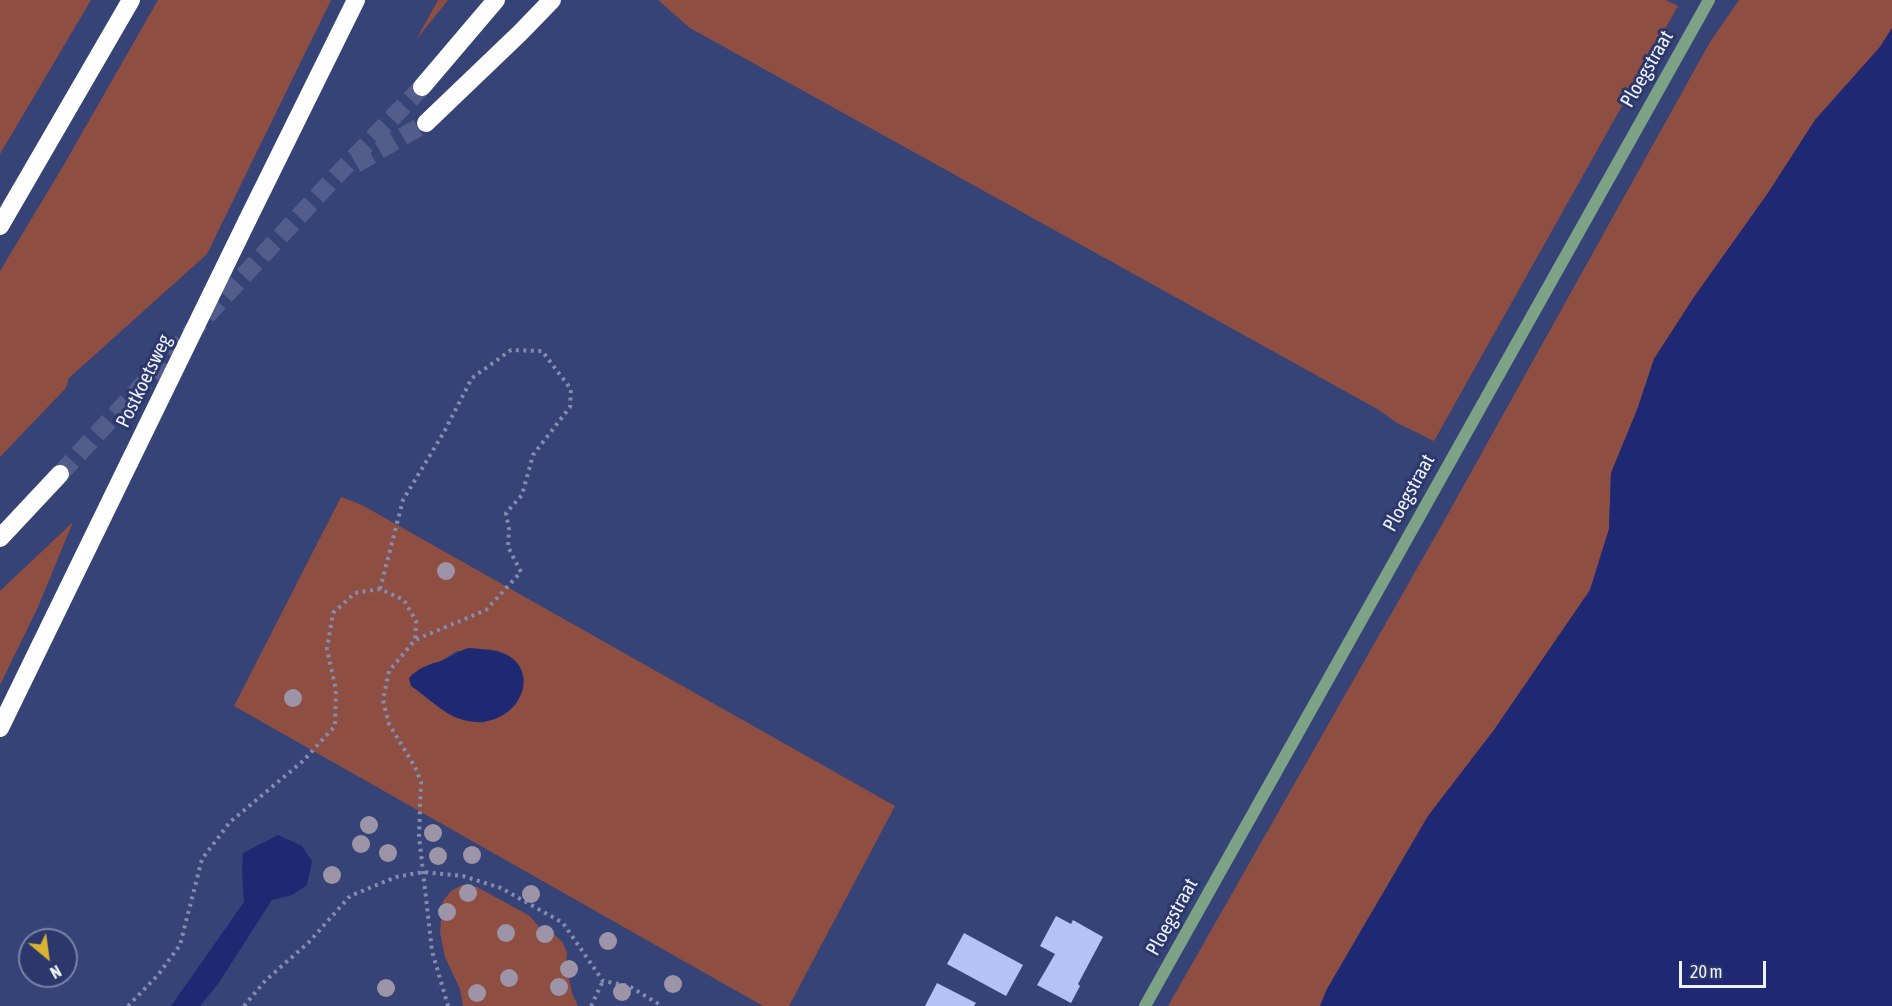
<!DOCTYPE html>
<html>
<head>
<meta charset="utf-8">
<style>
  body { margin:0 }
  #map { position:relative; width:1892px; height:1006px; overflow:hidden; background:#364377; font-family:"Asap Condensed",sans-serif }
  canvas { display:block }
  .north { position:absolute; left:18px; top:928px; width:60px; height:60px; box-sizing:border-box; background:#2c386b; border:2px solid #7a82a6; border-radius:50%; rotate:151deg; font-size:16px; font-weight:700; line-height:24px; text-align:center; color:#eef2ff }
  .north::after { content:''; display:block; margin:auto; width:21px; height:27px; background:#dab333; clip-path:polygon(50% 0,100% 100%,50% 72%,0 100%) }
  .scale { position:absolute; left:1679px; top:961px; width:87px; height:27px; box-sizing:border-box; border:3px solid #eef2ff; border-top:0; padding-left:8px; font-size:18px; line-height:21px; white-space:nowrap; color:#eef2ff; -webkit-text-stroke:4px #2c386b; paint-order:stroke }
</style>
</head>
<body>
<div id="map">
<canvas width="1892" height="1006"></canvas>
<div class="north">N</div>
<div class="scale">20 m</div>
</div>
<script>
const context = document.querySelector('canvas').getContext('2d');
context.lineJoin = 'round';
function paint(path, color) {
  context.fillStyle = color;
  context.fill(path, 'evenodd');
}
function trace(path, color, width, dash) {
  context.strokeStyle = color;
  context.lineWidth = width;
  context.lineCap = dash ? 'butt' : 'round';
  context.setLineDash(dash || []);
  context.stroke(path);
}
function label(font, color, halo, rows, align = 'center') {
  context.font = font + ' "Asap Condensed",sans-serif';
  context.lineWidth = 6;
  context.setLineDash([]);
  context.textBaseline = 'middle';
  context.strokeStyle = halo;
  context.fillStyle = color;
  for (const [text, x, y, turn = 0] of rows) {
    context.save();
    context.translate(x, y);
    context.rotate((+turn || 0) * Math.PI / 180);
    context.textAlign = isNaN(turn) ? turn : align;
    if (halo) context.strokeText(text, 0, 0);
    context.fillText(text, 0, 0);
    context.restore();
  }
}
paint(new Path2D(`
  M0,0H91L0,154Z
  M158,0H331L207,254L69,378L66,388L0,457V271L62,168Z
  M438,0H448L416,40Z
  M658,0H1666L1678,6L1434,441L1397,423L1379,410L690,28Z
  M1739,0H1892V28L1880,47L1815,120L1768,193L1694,297L1654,359L1637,410L1611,473L1609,529L1590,590L1494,730L1428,816L1327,989L1320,1006H1168L1444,521L1710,42Z
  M341,497L362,505L895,806L789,1006H763L234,706ZM457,651C482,651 502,647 520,668L484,723C453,720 436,706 413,687L432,663L439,662Z
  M73,522L38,607L0,685V591Z
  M462,885L477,887L530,916L539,927L555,935L563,943L567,953L566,965L572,993L578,1006H463L460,989L445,957L440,932L443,901L451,891Z`), '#8f4e42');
paint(new Path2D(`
  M1892,28V1006H1320L1327,989L1428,816L1494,730L1590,590L1609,529L1611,473L1637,410L1654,359L1694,297L1768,193L1815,120L1880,47Z
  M469,648C478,649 488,649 497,651C550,666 517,737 460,719C441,713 428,696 411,686L409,678C417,669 427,665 438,662C449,659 457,651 469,648Z
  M278,835L302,846L312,861L307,885L292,895L272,900L218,984L200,1006H171L244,902L242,871L243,853Z`), '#1f2973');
paint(new Path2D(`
  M1056,916L1071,924L1073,920L1103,937L1078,984L1080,986L1071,1003L1037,985L1055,954L1040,946Z
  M964,933L1023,965L1006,996L947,964Z
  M937,983L976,1003L974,1006H925Z`), '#b3c3f8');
trace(new Path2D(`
  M356,164L426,123
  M60,474L337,175L422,87`), '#525d8b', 18, [18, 9]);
trace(new Path2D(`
  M380,589L403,500L444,432L472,378L511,350L542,351L571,389L570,407L533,455L522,495L506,513L509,529L508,547L521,572L486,610L415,640L389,671L383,700L389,724L415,767L421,782L419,836L432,951L448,1006
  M128,1006L158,975L180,945L202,859L230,822L303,761L335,726L336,691L327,649L333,613L355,593L380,589L404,600L416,621L415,640
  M244,1006L265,981L309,942L350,896L396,877L423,872L463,876L501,888L563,923L603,981L629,986L662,1006
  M591,1006L603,981`), '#838cb0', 4, [3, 4.5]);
trace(new Path2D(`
  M1145,1006L1709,0`), '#7ea285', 12);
trace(new Path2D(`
  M422,87L496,0
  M426,123L520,33L552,0
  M247,221L356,0
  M0,226L131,0
  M0,538L60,474
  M0,728L129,463`), '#fff', 18);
trace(new Path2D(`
  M129,463L247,221`), '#fff', 18);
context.fillStyle = '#9d94a8';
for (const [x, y] of [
  [446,571],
  [293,698],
  [369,825],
  [433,833],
  [361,844],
  [388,853],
  [472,855],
  [438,856],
  [332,875],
  [468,893],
  [531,894],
  [447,912],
  [506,933],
  [545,934],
  [608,941],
  [569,969],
  [509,978],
  [673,984],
  [559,987],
  [386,988],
  [622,992],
  [477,993]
]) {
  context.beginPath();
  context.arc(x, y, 9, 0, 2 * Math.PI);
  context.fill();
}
label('20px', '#eef2ff', '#2c386b', [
  ["Ploegstraat",1647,69,-60],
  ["Postkoetsweg",144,381,-64],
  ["Ploegstraat",1409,493,-61],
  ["Ploegstraat",1172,917,-61]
]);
</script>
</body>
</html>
